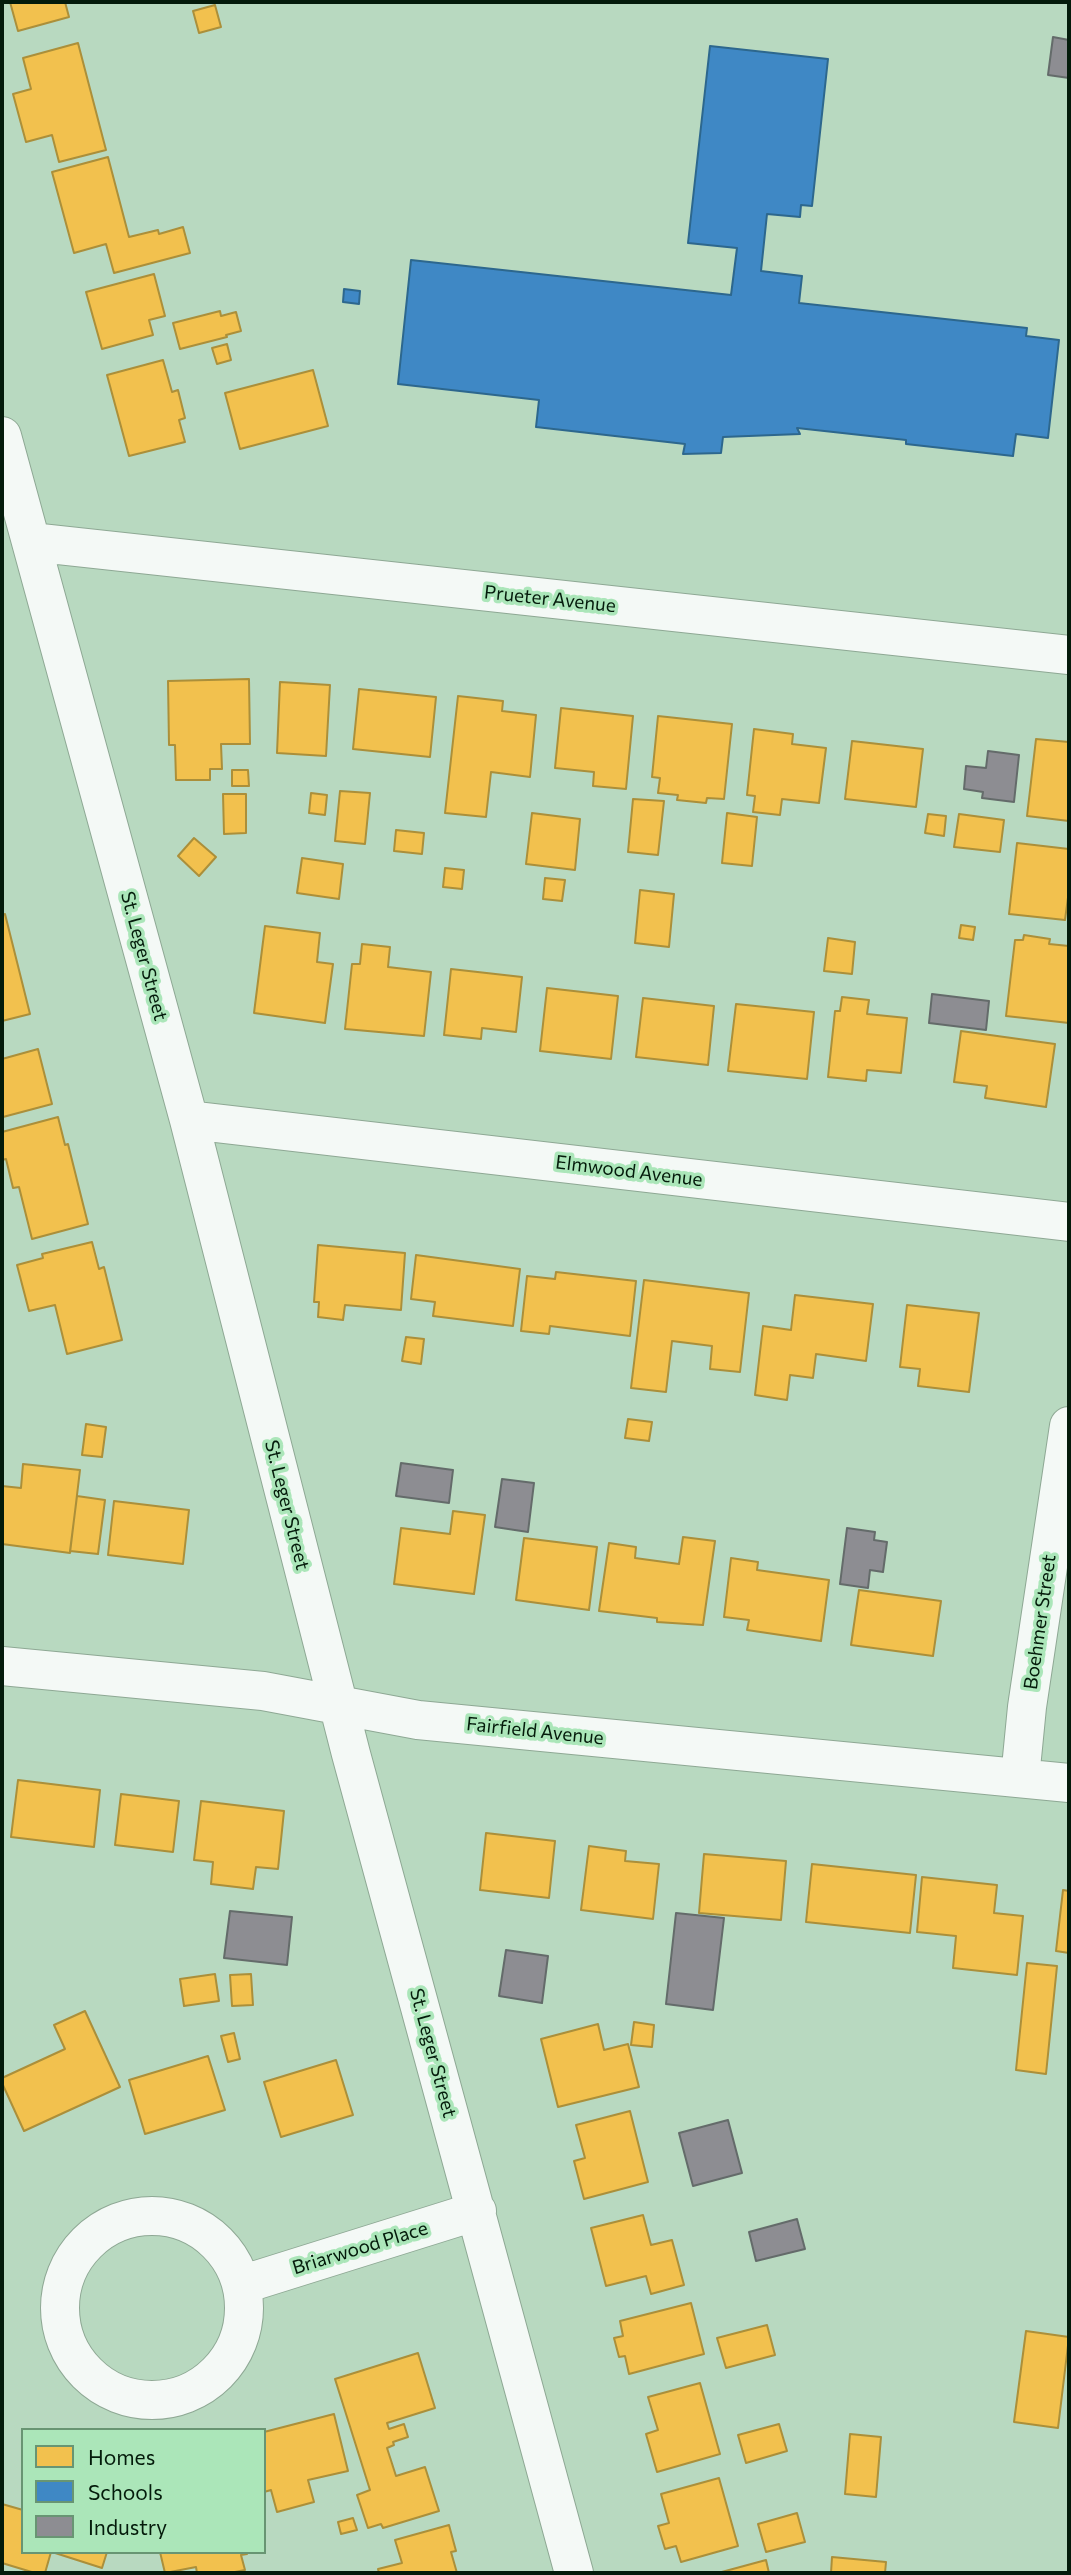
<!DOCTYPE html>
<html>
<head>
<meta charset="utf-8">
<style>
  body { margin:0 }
  #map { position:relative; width:1071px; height:2575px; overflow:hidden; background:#b8d9c0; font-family:Commissioner,sans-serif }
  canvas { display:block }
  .frame { position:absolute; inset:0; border:4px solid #041b0b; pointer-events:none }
  .legend { position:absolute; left:21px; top:2428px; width:245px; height:126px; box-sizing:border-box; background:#abe6b9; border:2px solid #689573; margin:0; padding:9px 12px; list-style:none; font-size:21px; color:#041b0b }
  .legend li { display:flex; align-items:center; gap:14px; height:35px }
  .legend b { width:35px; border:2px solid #689573 }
</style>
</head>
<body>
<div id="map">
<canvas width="1071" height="2575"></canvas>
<div class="frame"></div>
<ul class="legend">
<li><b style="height:19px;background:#f2c14e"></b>Homes</li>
<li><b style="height:19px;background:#3f88c5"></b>Schools</li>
<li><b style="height:19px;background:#8d8d92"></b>Industry</li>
</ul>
</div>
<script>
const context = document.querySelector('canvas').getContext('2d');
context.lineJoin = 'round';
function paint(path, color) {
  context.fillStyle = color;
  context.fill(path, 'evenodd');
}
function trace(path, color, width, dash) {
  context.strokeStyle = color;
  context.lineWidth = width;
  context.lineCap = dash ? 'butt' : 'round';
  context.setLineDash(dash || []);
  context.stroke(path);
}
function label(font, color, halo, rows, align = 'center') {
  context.font = font + ' Commissioner,sans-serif';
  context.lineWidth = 7;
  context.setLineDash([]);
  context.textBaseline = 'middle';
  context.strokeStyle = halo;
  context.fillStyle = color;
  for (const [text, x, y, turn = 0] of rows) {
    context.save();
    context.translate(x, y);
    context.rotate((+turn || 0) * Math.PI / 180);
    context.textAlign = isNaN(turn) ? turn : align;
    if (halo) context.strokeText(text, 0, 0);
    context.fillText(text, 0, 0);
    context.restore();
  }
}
const homes = new Path2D(`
  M10,2H65L69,17L18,31Z
  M215,5L221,27L199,33L193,11Z
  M78,43L106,150L59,162L52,135L26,142L13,94L31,89L23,58Z
  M108,157L129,237L158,230L159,234L183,227L190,253L114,273L106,244L74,253L52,172Z
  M154,274L165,316L149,320L153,335L102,349L86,292Z
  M220,311L221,316L236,312L241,331L226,335L227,337L180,349L173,323Z
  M227,344L231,360L217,364L212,348Z
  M163,360L172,392L178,390L185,418L179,420L185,442L129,456L107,375Z
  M313,370L328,426L240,449L225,393Z
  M249,679L250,744H221L222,769H210V780H176L175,745H169L168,681Z
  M280,682L330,685L326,756L277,753Z
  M359,689L436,697L430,757L353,749Z
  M458,696L503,701L502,711L536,715L530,777L491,772L486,817L445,813Z
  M561,708L633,716L626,789L593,786L594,772L555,768Z
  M658,716L732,724L724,799L707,798L706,803L677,800L678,795L658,793L660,778L652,777Z
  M754,729L793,734L792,744L826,748L819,803L782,799L780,815L753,812L755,796L747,795Z
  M1036,739L1069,742V821L1027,816Z
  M852,741L923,749L916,807L845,799Z
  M232,770H248L249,786H232Z
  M340,791L370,793L365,844L335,841Z
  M311,793L327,795L325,815L309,813Z
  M223,794H246V833L224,834Z
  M633,799L664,801L658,855L628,852Z
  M532,813L580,819L575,870L526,864Z
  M727,813L757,817L752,866L722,863Z
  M928,814L946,816L944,836L925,833Z
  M959,814L1004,820L1000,852L954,847Z
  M396,830L424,833L422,854L394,851Z
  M194,838L216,857L199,876L178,856Z
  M1017,843L1069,849V890L1065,920L1009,914Z
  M302,858L343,864L339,899L297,893Z
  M445,868L464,870L462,889L443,887Z
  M545,878L565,880L562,901L543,899Z
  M640,890L674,894L669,947L635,943Z
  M5,914L30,1014L2,1021V915Z
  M961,925L975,927L973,940L959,938Z
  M265,926L320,933L317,962L333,964L325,1023L254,1013Z
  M1024,935L1050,939L1049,944L1069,946V1023L1006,1016L1015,940H1023Z
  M828,938L855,942L852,974L824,971Z
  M362,944L390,947L388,967L431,972L424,1036L345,1029L352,964H360Z
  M451,969L522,977L516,1032L482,1028L481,1039L444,1035Z
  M547,988L618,996L611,1059L540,1051Z
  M842,997L869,1000L867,1014L907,1018L901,1073L867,1070L866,1081L828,1077L835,1011H840Z
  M643,998L714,1006L708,1065L636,1057Z
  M736,1004L814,1012L807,1079L728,1071Z
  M961,1031L1055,1044L1046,1107L985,1098L987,1086L954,1082Z
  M38,1049L52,1104L3,1117L2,1059Z
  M58,1117L65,1145L68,1144L88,1224L32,1239L19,1187L13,1188L6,1159L2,1160V1132Z
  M92,1242L99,1269L104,1267L122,1340L67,1354L55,1305L29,1311L17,1265L43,1258L42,1254Z
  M318,1245L405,1253L401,1310L345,1305L343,1320L318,1317L319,1302H314Z
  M416,1255L520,1269L513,1326L433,1316L435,1302L411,1299Z
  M556,1272L636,1281L630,1336L550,1326L549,1334L521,1331L527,1276L555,1279Z
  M644,1280L749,1293L740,1372L710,1369L712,1346L672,1341L666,1392L631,1388Z
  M795,1295L873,1304L866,1361L816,1354L813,1378L790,1375L787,1400L755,1395L763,1326L791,1330Z
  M907,1305L979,1313L969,1392L918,1386L920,1369L900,1367Z
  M406,1337L424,1339L421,1364L402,1361Z
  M628,1419L652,1422L649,1441L625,1438Z
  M86,1424L106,1427L102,1457L82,1455Z
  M23,1464L80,1470L70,1553L2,1544V1486L21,1488Z
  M77,1496L105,1500L98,1554L70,1551Z
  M114,1501L189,1510L183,1564L108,1555Z
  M453,1511L485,1515L474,1594L394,1584L401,1528L450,1534Z
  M683,1537L715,1541L703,1625L657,1622V1618L599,1611L609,1543L636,1547L635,1558L679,1564Z
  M524,1538L597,1547L589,1610L516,1600Z
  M731,1558L758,1562L757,1570L829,1580L821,1641L747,1630L749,1620L724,1617Z
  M859,1590L941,1601L933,1656L851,1645Z
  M18,1780L100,1790L94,1847L11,1837Z
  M121,1794L179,1801L173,1852L115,1845Z
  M201,1801L284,1811L278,1869L256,1867L253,1889L211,1884L213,1862L194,1860Z
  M486,1833L555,1841L549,1898L480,1890Z
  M589,1846L626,1851L625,1861L659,1864L653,1919L581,1910Z
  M704,1854L786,1861L781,1920L699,1913Z
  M812,1864L916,1875L910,1933L806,1922Z
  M922,1877L997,1885L994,1913L1023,1916L1017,1975L953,1968L956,1936L917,1932Z
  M1063,1890L1069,1891V1953L1056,1951Z
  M1027,1963L1057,1966L1046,2074L1016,2070Z
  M215,1974L219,2001L184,2006L180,1979Z
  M251,1974L253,2005L232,2006L230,1975Z
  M85,2011L120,2087L24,2131L2,2083V2078L65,2049L54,2025Z
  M634,2022L654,2025L652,2047L631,2045Z
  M598,2024L604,2050L628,2044L639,2087L558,2107L541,2039Z
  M234,2033L240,2059L228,2062L221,2036Z
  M208,2056L225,2110L145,2134L129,2080Z
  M336,2060L353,2115L281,2137L264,2082Z
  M630,2111L648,2182L584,2199L574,2161L585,2158L576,2125Z
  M643,2215L651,2245L672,2240L684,2285L651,2294L646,2276L606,2286L591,2228Z
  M691,2303L704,2354L629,2374L625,2356L619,2357L614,2338L623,2336L620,2321Z
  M767,2325L775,2355L726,2368L717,2338Z
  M1026,2331L1069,2337L1058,2428L1014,2422Z
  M418,2353L435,2408L387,2423L389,2429L404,2424L408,2437L393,2442L394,2445L387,2448L396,2476L425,2467L439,2511L383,2528L381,2524L368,2528L357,2495L370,2490L335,2379Z
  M700,2383L720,2454L657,2472L646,2434L658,2430L648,2397Z
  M334,2414L348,2471L308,2480L314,2502L277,2512L271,2490L264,2492V2432Z
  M779,2424L787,2451L746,2463L738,2435Z
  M850,2434L881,2437L876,2497L845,2494Z
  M719,2478L738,2546L681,2562L676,2546L665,2549L658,2526L669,2523L661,2494Z
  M2,2504L23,2510V2552H51L45,2573H35L2,2563Z
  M797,2513L805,2542L766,2552L758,2524Z
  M353,2518L357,2530L341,2534L338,2522Z
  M449,2525L456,2551L451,2552L457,2573H379L378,2569L402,2563L395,2540Z
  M52,2552H107L102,2568Z
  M160,2552H246L247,2554L241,2555L245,2570L230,2573H197L196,2567L165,2573Z
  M832,2557L886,2562L885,2573H831Z
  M766,2560L769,2573H718Z`);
paint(homes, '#f2c14e');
trace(homes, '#ab8f3a', 2);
const schools = new Path2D(`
  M710,46L828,59L812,206L801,205L800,217L767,214L761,271L802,276L799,303L1027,328L1026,336L1059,340L1048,438L1016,434L1013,456L906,444V440L797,428L800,434L723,437L721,453L683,454L685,444L536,427L539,400L398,384L411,260L731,295L737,248L688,243Z
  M344,289L360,291L359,304L343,302Z`);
paint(schools, '#3f88c5');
trace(schools, '#2d678d', 2);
const industry = new Path2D(`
  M1053,37L1069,40V78L1048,75Z
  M988,751L1019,755L1014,802L982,798L983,792L964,789L966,766L986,768Z
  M932,994L989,1001L986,1030L929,1023Z
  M401,1463L453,1470L449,1503L396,1496Z
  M502,1479L534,1483L528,1532L495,1527Z
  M847,1528L875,1532L874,1540L887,1542L883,1572L870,1570L868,1588L840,1584Z
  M230,1911L292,1917L287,1965L224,1958Z
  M676,1913L724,1918L713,2010L666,2004Z
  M506,1950L548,1956L542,2003L499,1996Z
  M728,2120L742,2173L693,2186L679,2133Z
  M797,2219L805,2249L756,2261L749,2232Z`);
paint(industry, '#8d8d92');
trace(industry, '#646b6a', 2);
const minor = new Path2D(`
  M2,436L189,1120L351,1754L574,2573
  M31,542L1069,655
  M189,1120L1069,1222
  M2,1666L263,1691L418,1720L1069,1783
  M1020,1778L1027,1707L1069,1426
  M60 2308a92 92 0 1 1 184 0a92 92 0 1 1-184 0Z
  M244,2284L477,2211`);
trace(minor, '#8ea894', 40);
trace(minor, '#f4f9f6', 38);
label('19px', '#041b0b', '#abe6b9', [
  ["Prueter Avenue",550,599,6],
  ["St. Leger Street",144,956,75],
  ["Elmwood Avenue",629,1171,7],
  ["St. Leger Street",287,1505,76],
  ["Boehmer Street",1040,1622,-82],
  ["Fairfield Avenue",535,1731,6],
  ["St. Leger Street",433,2053,75],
  ["Briarwood Place",360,2248,-17]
]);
</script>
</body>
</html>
